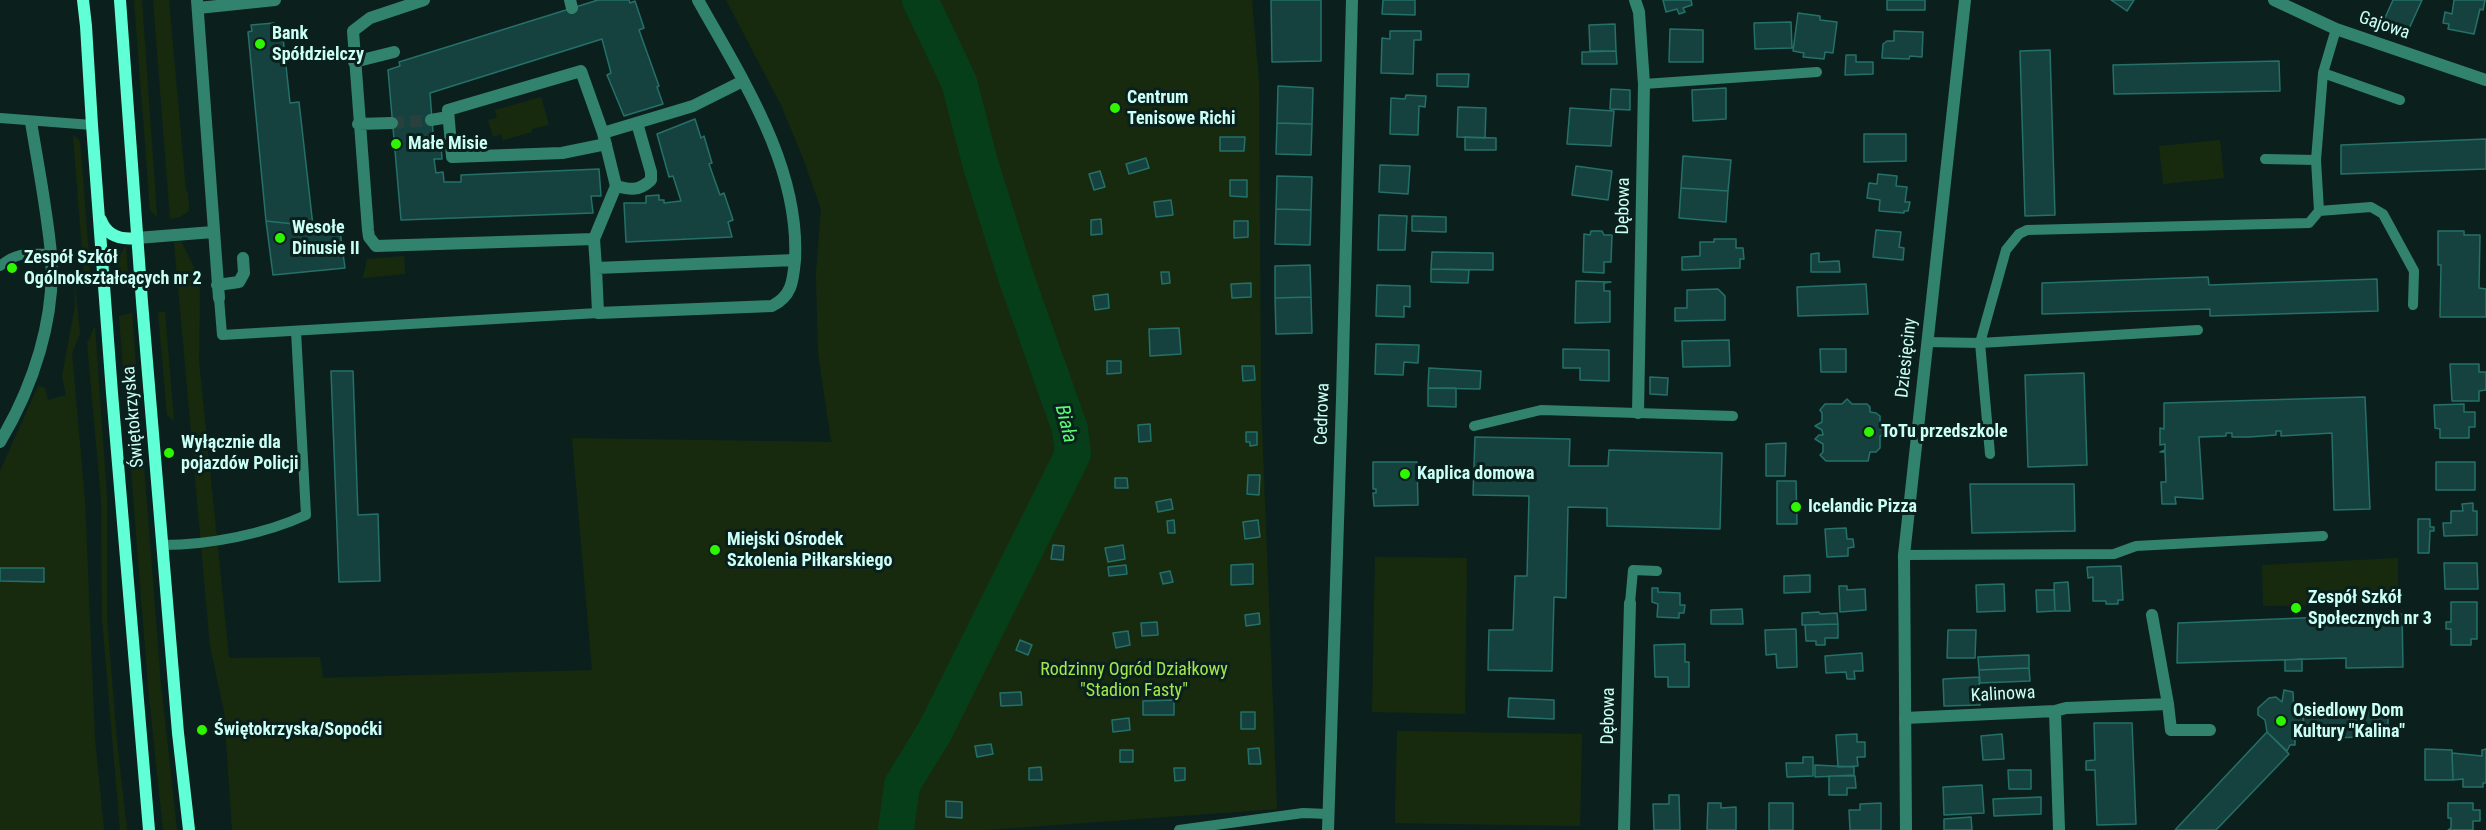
<!DOCTYPE html>
<html>
<head>
<meta charset="utf-8">
<style>
  body { margin:0 }
  canvas { display:block; background:#0b201d }
</style>
</head>
<body>
<canvas width="2486" height="830"></canvas>
<script>
const context = document.querySelector('canvas').getContext('2d');
context.lineJoin = 'round';
function paint(path, color) {
  context.fillStyle = color;
  context.fill(path, 'evenodd');
}
function trace(path, color, width, dash) {
  context.strokeStyle = color;
  context.lineWidth = width;
  context.lineCap = dash ? 'butt' : 'round';
  context.setLineDash(dash || []);
  context.stroke(path);
}
function label(font, color, halo, rows, align = 'center') {
  context.font = font + ' "Roboto Condensed",sans-serif';
  context.lineWidth = 6;
  context.setLineDash([]);
  context.textBaseline = 'middle';
  context.strokeStyle = halo;
  context.fillStyle = color;
  for (const [text, x, y, turn = 0] of rows) {
    context.save();
    context.translate(x, y);
    context.rotate((+turn || 0) * Math.PI / 180);
    context.textAlign = isNaN(turn) ? turn : align;
    if (halo) context.strokeText(text, 0, 0);
    context.fillText(text, 0, 0);
    context.restore();
  }
}
paint(new Path2D(`
  M134,0H142L157,217L150,210Z
  M153,0H169L186,191L188,192L189,211L180,217L170,219Z
  M726,0H1252L1259,81L1261,401L1277,809L986,830H232L224,711L210,646L174,242L181,241L200,280L199,361L229,658L320,657L323,678L592,670L572,438L833,442L831,441L818,352L816,273L821,209L803,158L781,105Z
  M541,97L549,125L532,129V132L503,140L501,134L493,137L488,120L497,118L495,110Z
  M73,135L80,141L91,281L84,276Z
  M2220,140L2224,178L2163,184L2159,146Z
  M126,245L129,288L117,279L115,263Z
  M404,256L405,274L363,278L367,259Z
  M74,276L80,334L72,353L85,501L95,740L104,830H0V471L38,386L45,388L48,400L66,395L62,376L75,306Z
  M158,312H165L174,421L167,415Z
  M132,313L161,684L177,830H163L148,686L119,316Z
  M95,326L107,498V618L117,742L127,830H120L102,619L101,499L87,343Z
  M1375,557L1467,558L1465,714L1372,712Z
  M2398,558V604L2263,606L2262,565Z
  M1397,731L1582,734L1580,826L1395,823Z`), '#172a0d');
trace(new Path2D(`
  M896,830L902,785L935,731L1073,454L1070,429L1016,277L981,166L959,82L920,0`), '#053e19', 36);
const building = new Path2D(`
  M598,0H629L630,3L635,1L644,28L639,30L659,86L657,87L663,104L624,116L607,75L611,73L602,39L430,93L434,146L441,145L442,159H434L436,173L443,172L444,182H461V175L599,169L601,196H591L593,213L401,220L388,70L400,66L399,62Z
  M1271,0H1321V61L1272,62Z
  M1383,0H1415V15L1382,14Z
  M1663,0H1691L1692,5L1683,8L1685,12L1679,14L1677,9L1666,12Z
  M1887,0H1925V10H1887Z
  M2111,0H2134L2127,11Z
  M2393,0H2422L2408,31L2384,20Z
  M2454,0H2485L2483,10L2480,9L2474,34L2448,29L2449,24L2443,23L2445,12L2452,14Z
  M1798,13L1820,16V20L1837,22L1833,53L1825,52L1824,59L1803,57L1804,53L1793,51Z
  M1791,22L1792,48L1755,49L1754,23Z
  M274,23L275,29L282,28L290,103L299,102L313,226L266,221L248,32L252,31L251,25Z
  M1615,24L1616,51H1590L1589,25Z
  M1670,29L1703,30V62H1669Z
  M1390,31H1421V40H1414L1413,74L1381,73L1382,38L1390,39Z
  M1894,31L1923,32L1922,57L1910,56L1909,59L1882,58L1883,44L1887,41H1894Z
  M2050,50L2055,215L2025,216L2020,51Z
  M1616,51L1617,64H1582V52Z
  M1846,55H1856V62H1873V74L1845,75Z
  M2279,61L2280,91L2114,94L2113,65Z
  M1437,74H1469L1468,87L1437,86Z
  M1278,86L1313,88L1312,124L1277,123Z
  M1726,88V119L1693,121L1692,90Z
  M1611,89L1630,90V110L1610,109Z
  M1406,95L1426,96L1425,107L1419,106L1418,135L1390,134L1391,98L1405,99Z
  M1458,107L1486,108L1485,138L1457,137Z
  M1570,108L1614,111L1611,146L1567,144Z
  M695,119L701,138L704,136L712,163L709,164L720,195L724,193L733,220L728,222L732,237L626,242L624,203H646V196L659,195V200H664V203L681,201L673,176L669,177L657,134Z
  M1277,123L1312,124L1311,155L1276,154Z
  M1864,134H1906V161L1864,162Z
  M1220,137H1245L1244,151H1220Z
  M1465,137L1496,138V150H1465Z
  M2486,139V169L2341,174V145Z
  M1683,156L1731,160L1728,191L1681,188Z
  M1146,158L1149,168L1129,174L1126,164Z
  M1380,165L1410,166L1408,194L1379,192Z
  M1576,166L1612,171L1608,200L1572,195Z
  M1100,171L1105,187L1094,190L1089,174Z
  M1878,174L1897,176L1896,186L1907,187L1905,202H1910L1908,211H1904V213L1879,211L1880,200L1867,198L1869,183L1877,184Z
  M1277,176L1312,177L1311,210L1276,209Z
  M1230,180H1247V197L1230,196Z
  M1681,188L1728,191L1726,222L1679,218Z
  M1171,200L1173,215L1156,217L1154,202Z
  M1276,209L1311,210L1310,245L1275,244Z
  M1379,215L1407,216L1405,250H1378Z
  M1412,216L1446,217V232L1412,231Z
  M1101,219L1102,234L1091,235V220Z
  M266,221L313,226L314,232L340,231L345,268L273,275Z
  M1234,221H1248V237L1234,238Z
  M1876,230L1901,232L1899,247L1904,248L1903,260L1873,257Z
  M1591,231H1602L1604,235H1612L1611,262H1604V273L1583,272L1584,234L1590,235Z
  M2438,231H2464V235H2480L2479,288L2486,289V317H2440L2441,265H2438Z
  M1714,239H1736V248H1743L1744,259H1740V268L1682,270V257L1700,256V242H1714Z
  M1432,252L1493,253V270L1431,269Z
  M1819,253V262L1839,261L1840,272H1811V254Z
  M1310,265L1311,297L1275,298V266Z
  M1431,269L1469,270L1468,283L1431,282Z
  M1161,272H1169L1170,283L1162,284Z
  M2208,277L2209,285L2377,279L2378,311L2210,316V309L2042,314V283Z
  M1576,281L1611,282L1604,283V291H1610V322L1575,323Z
  M1251,283V297L1232,298L1231,284Z
  M1866,284L1868,314L1798,316L1797,287Z
  M1377,285L1410,286V307L1404,306V317L1376,316Z
  M1718,289L1725,296V320L1675,321V308H1687V290Z
  M1108,294L1109,308L1095,310L1093,296Z
  M1311,297L1312,333L1276,334L1275,298Z
  M1179,328L1181,354L1150,356L1149,329Z
  M1729,340L1730,366L1683,367L1682,341Z
  M1376,344L1419,345L1418,363L1404,362L1403,375L1375,374Z
  M1563,349L1609,350V381L1580,380V368H1563Z
  M1820,349H1846V372H1821Z
  M1107,361H1121V373L1107,374Z
  M2450,364H2479V372H2486V390L2479,391V401H2452Z
  M1242,366H1254L1255,380L1243,381Z
  M1429,368L1481,371L1480,389L1428,388Z
  M331,371H353L358,515L378,514L380,581L339,582Z
  M2084,373L2087,465L2028,467L2025,375Z
  M1650,377L1668,378L1667,395L1650,394Z
  M1428,388H1456V407L1428,406Z
  M2365,397L2370,509L2334,510L2332,433L2281,436V431H2276V435L2249,437H2232V433H2226V436L2199,437L2203,499L2175,497L2176,504H2162L2161,482H2166L2165,452H2160L2165,450V444L2160,445V428L2164,429V403Z
  M1847,399L1852,404H1867L1870,407V412L1876,413L1880,416V429H1883V435L1880,436V448L1876,452H1870L1868,461H1826L1820,455L1823,452V444L1815,439L1819,435H1823L1822,430L1815,426L1822,422V413L1820,410L1825,404H1842Z
  M2464,404V412H2475V427H2469V438H2440V429L2435,428L2434,405Z
  M1150,424L1151,441L1139,442L1138,425Z
  M1246,432H1257V445L1250,446V442H1246Z
  M1475,437L1570,439L1569,466H1608L1609,450L1722,453L1720,529L1607,526V508L1568,507L1566,598L1554,597L1552,671L1488,670L1489,630H1513L1515,576H1527L1529,496L1473,495Z
  M1786,443L1785,476H1766V444Z
  M1373,462H1417L1418,505L1374,506L1373,493H1376V489H1373Z
  M2436,462H2475V490H2436Z
  M1248,475H1260L1259,495L1247,494Z
  M1115,478H1127L1128,488H1115Z
  M1777,481H1796L1797,524H1777Z
  M1970,484H2074L2075,531L1972,533Z
  M1171,499L1173,509L1158,512L1156,502Z
  M2473,503V511H2477V535L2444,536L2443,523H2451V511H2463L2462,504Z
  M2418,519H2430V527H2434V531H2430L2429,553H2418Z
  M1174,520L1175,533H1168L1167,521Z
  M1258,520L1260,537L1245,539L1243,522Z
  M1846,528L1847,539H1853L1854,547L1848,548V556L1827,557L1825,529Z
  M1053,545L1064,546L1063,560L1051,559Z
  M1123,545L1125,559L1108,562L1105,548Z
  M2444,563H2477L2478,589H2445Z
  M1253,564V584L1231,585V565Z
  M1126,565L1127,574L1109,576L1108,567Z
  M2121,566L2123,600H2118V604H2106V601H2093V577L2088,578L2087,567Z
  M0,568H44V582L0,581Z
  M1170,571L1173,582L1163,584L1160,573Z
  M1810,575V592L1784,593V576Z
  M2068,582L2070,611H2055L2054,583Z
  M2004,584L2005,611L1977,612L1976,585Z
  M1839,586H1847V590L1865,589L1866,610L1840,612Z
  M1652,588H1658V592L1680,593V605H1685L1684,613H1679V618L1657,617L1658,604L1652,602Z
  M2036,590H2054L2055,611L2037,612Z
  M2451,602H2477V639H2471V645H2451V629H2446V622H2451Z
  M1742,609L1743,624H1711V610Z
  M1819,612L1820,614L1837,613L1838,624L1802,625V613Z
  M1259,613L1260,624L1246,626L1245,615Z
  M2402,614L2403,667L2346,668V658L2177,663L2178,623Z
  M1157,622L1158,635L1142,636L1141,623Z
  M1838,624V638H1825V645H1816V641H1806L1805,625Z
  M1796,629L1797,667L1777,668L1776,654L1766,655L1765,630Z
  M1948,630H1976L1975,658H1947Z
  M1128,631L1130,645L1116,648L1113,633Z
  M1020,640L1032,645L1028,655L1016,650Z
  M1685,644V662H1689V687H1668V677H1655L1654,645Z
  M1862,653L1863,671H1854L1855,679H1847L1846,672L1826,673L1825,656Z
  M2029,655V668L1979,670L1978,657Z
  M2302,659V671H2285V660Z
  M1159,661L1160,672L1146,674L1144,663Z
  M1132,666L1133,676L1119,677L1118,667Z
  M2029,668L2030,681L1980,683L1979,670Z
  M1979,677L1980,705L1944,706L1943,679Z
  M2284,690L2293,692L2294,715L2303,714L2304,737H2295V745H2290L2287,751L2267,732L2265,720L2258,715V708L2269,698L2276,697L2282,702Z
  M1021,692L1022,705L1001,706L1000,693Z
  M1509,698L1554,700V719L1508,717Z
  M1174,700V715H1143V701Z
  M2388,706V736L2304,739L2303,708Z
  M1241,712H1255V729H1241Z
  M1129,718L1130,730L1113,732L1112,720Z
  M2094,723H2132L2136,824L2097,825L2095,770H2086V761L2095,760Z
  M2267,732L2289,754L2216,830H2175Z
  M1857,734V742H1865V757H1857L1858,766L1838,767L1836,735Z
  M2002,734L2004,759L1983,760L1981,736Z
  M991,744L993,754L977,757L975,746Z
  M1259,748L1261,764H1249L1248,749Z
  M2425,749L2452,750L2453,780H2425Z
  M2486,749V783H2483V787H2463V779L2453,780L2452,753L2482,756V750Z
  M1120,750H1133V762H1120Z
  M1803,757H1813V776L1787,777L1786,763H1803Z
  M1815,765L1854,767V775L1815,777Z
  M1041,767L1042,780H1029V768Z
  M1174,768H1185V780L1175,781Z
  M2008,770H2031V789H2009Z
  M1829,776H1855L1856,788H1847V795H1829Z
  M1982,785L1984,813L1944,815L1943,787Z
  M1669,795H1679L1680,830H1654L1653,804H1669Z
  M2041,797V814L1994,816L1993,799Z
  M946,801L962,802V818L946,817Z
  M1708,803H1721V808L1736,807V830H1707Z
  M1769,803H1793V830H1769Z
  M1881,803V830H1850L1849,810H1860V804Z
  M2448,803H2473V810H2480V821H2473V830H2448L2451,828V818H2448Z
  M1971,817L1972,830H1944V819Z`);
paint(building, '#15423e');
trace(building, '#257069', 1.5);
trace(new Path2D(`
  M392,123L431,120`), '#28413e', 12, [12, 6]);
trace(new Path2D(`
  M2323,73L2400,100
  M1644,84L1817,72
  M0,118L92,125
  M2265,159L2316,160
  M2319,211L2371,207L2383,214L2414,271L2413,305
  M0,266C17,251 29,254 51,254
  M219,298L222,335L598,313
  M1927,342L1980,343L2198,330
  M1474,426L1541,410L1733,416
  M1990,454L1980,343L2006,250L2019,234L2027,230L2309,223L2319,211L2316,160L2323,73L2336,29
  M163,545C209,545 265,534 306,515L296,331
  M1904,555L2114,554L2136,546L2323,536
  M1630,603L1633,570L1657,571
  M1179,830L1303,813L1328,814`), '#32836e', 10);
trace(new Path2D(`
  M197,0L219,298
  M424,0L370,18L353,31L368,230L369,237L376,246L594,239L596,268L795,260C800,166 742,79 698,0
  M570,0L572,8
  M1635,0L1639,12L1644,84L1638,413
  M198,8L275,0
  M354,62L394,52
  M431,120L448,117
  M358,124L392,123
  M603,133L693,106L743,81
  M616,186C631,190 639,191 651,180V172L637,123
  M137,238L213,232
  M594,239L616,186L603,133L581,71L448,110L452,157L562,153L606,144
  M596,268L598,313L772,306C792,296 793,281 795,260
  M217,285L239,282L244,273L243,258
  M0,442C33,387 56,318 51,254C47,210 38,165 31,122
  M2168,704L2171,730H2210
  M2055,711L2066,708L2168,704L2152,615
  M1905,718L2055,711L2059,830
  M1328,830L1342,399L1352,0
  M1624,830L1630,603`), '#32836e', 12);
trace(new Path2D(`
  M2274,0L2336,29L2486,80
  M1906,830L1904,555L1965,0`), '#32836e', 12);
trace(new Path2D(`
  M83,0L86,26L92,125L112,393L149,830
  M120,0L142,302L178,733L189,830
  M101,220C107,236 121,240 137,238`), '#61ffd5', 12);
for (const [x, y, r, color] of [
  [260,44,6,"#2ef500"],
  [1115,108,6,"#2ef500"],
  [396,144,6,"#2ef500"],
  [280,238,6,"#2ef500"],
  [12,268,6,"#2ef500"],
  [1869,432,6,"#2ef500"],
  [169,453,6,"#2ef500"],
  [1405,474,6,"#2ef500"],
  [1796,507,6,"#2ef500"],
  [715,550,6,"#2ef500"],
  [2296,608,6,"#2ef500"],
  [2281,721,6,"#2ef500"],
  [202,730,6,"#2ef500"]
]) {
  const dot = new Path2D();
  dot.arc(x, y, r, 0, 2 * Math.PI);
  context.fillStyle = color;
  context.fill(dot);
  trace(dot, '#0b201d', 2);
}
label('18px', '#cafff6', '#0b201d', [
  ["Gajowa",2384,26,19],
  ["Dębowa",1624,206,-89],
  ["Dziesięciny",1907,358,-84],
  ["Cedrowa",1323,414,-88],
  ["Świętokrzyska",134,417,-95],
  ["Kalinowa",2003,695,-3],
  ["Dębowa",1609,716,-89]
]);
label('bold 18px', '#cafff6', '#0b201d', [
  ["Bank",272,34],
  ["Spółdzielczy",272,55],
  ["Centrum",1127,98],
  ["Tenisowe Richi",1127,119],
  ["Małe Misie",408,144],
  ["Wesołe",292,228],
  ["Dinusie II",292,249],
  ["Zespół Szkół",24,258],
  ["Ogólnokształcących nr 2",24,279],
  ["ToTu przedszkole",1881,432],
  ["Wyłącznie dla",181,443],
  ["pojazdów Policji",181,464],
  ["Kaplica domowa",1417,474],
  ["Icelandic Pizza",1808,507],
  ["Miejski Ośrodek",727,540],
  ["Szkolenia Piłkarskiego",727,561],
  ["Zespół Szkół",2308,598],
  ["Społecznych nr 3",2308,619],
  ["Osiedlowy Dom",2293,711],
  ["Kultury \"Kalina\"",2293,732],
  ["Świętokrzyska/Sopoćki",214,730]
], 'left');
label('18px', '#a0e84c', '#0b201d', [
  ["Rodzinny Ogród Działkowy",1134,670],
  ["\"Stadion Fasty\"",1134,691]
]);
label('italic 20px', '#58ff75', '#0b201d', [
  ["Biała",1065,424,76]
]);
</script>
</body>
</html>
